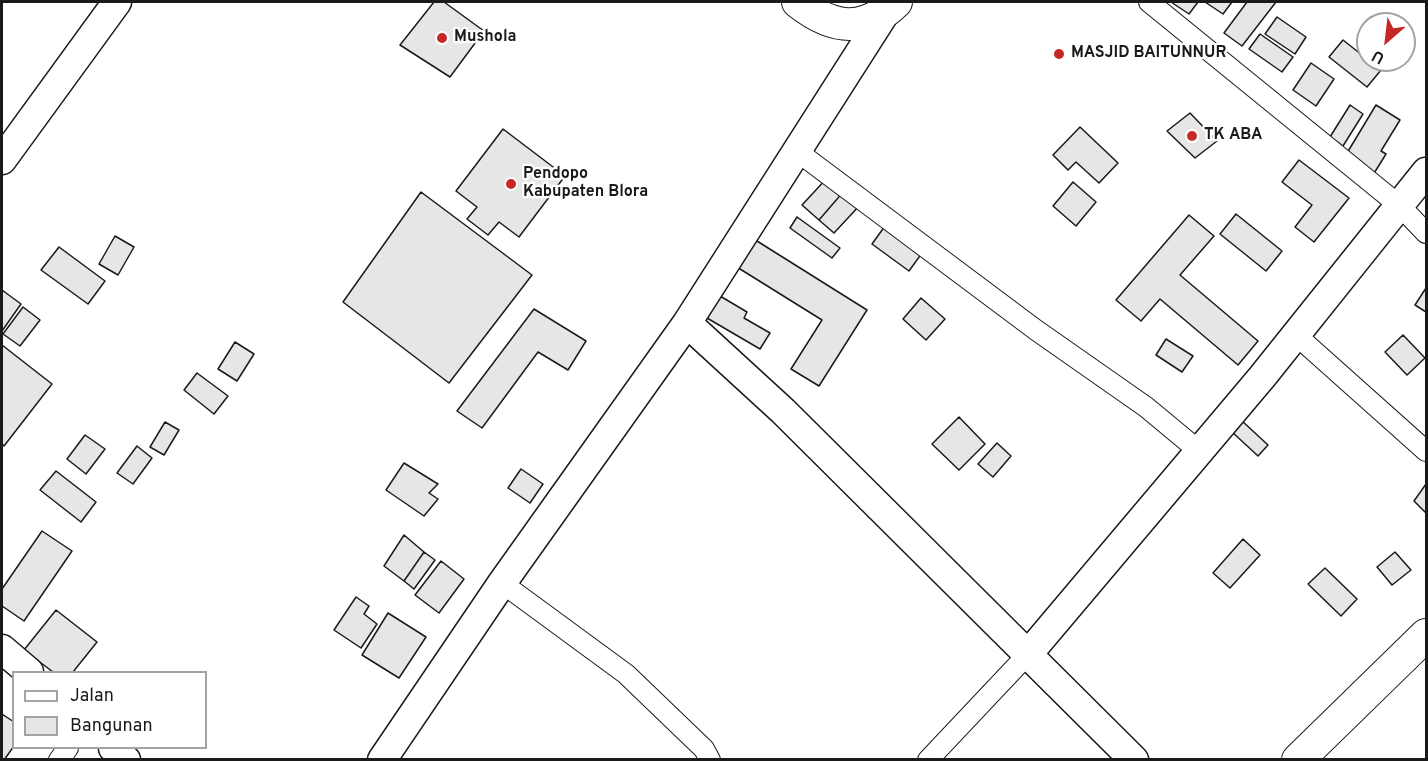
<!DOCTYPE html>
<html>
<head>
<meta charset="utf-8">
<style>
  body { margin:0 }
  #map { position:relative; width:1428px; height:761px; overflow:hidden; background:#fff; font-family:Overpass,sans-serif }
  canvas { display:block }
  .frame { position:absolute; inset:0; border:3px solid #1a1a1a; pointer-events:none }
  .legend { position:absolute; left:12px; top:671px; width:195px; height:78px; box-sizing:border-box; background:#fff; border:2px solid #a3a3a3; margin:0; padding:8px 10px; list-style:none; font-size:18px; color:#1a1a1a }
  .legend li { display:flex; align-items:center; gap:12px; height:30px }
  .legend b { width:30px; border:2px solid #a3a3a3 }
  .north { position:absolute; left:1356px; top:12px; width:60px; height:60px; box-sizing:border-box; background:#fff; border:2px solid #a3a3a3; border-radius:50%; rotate:208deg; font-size:16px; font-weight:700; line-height:24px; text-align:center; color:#1a1a1a }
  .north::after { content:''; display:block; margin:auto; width:21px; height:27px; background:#c62828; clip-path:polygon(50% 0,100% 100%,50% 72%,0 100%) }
</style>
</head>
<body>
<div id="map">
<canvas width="1428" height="761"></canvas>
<div class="frame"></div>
<ul class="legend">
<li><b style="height:8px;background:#fff"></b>Jalan</li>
<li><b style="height:16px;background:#e6e6e6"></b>Bangunan</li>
</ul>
<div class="north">U</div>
</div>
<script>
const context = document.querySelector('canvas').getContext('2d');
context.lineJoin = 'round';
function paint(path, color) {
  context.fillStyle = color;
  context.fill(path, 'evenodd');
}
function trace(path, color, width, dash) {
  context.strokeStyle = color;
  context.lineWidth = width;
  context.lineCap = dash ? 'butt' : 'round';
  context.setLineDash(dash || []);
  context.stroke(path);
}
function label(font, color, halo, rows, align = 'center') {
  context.font = font + ' Overpass,sans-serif';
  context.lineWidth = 4.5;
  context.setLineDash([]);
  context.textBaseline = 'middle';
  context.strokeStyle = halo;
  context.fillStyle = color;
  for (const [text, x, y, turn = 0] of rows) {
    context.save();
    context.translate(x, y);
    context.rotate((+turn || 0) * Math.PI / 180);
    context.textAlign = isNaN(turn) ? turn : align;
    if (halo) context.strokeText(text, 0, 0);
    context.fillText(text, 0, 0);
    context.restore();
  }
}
const building = new Path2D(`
  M434,2H444L484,31L450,77L400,45Z
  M1171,2H1198L1189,14Z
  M1205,2H1232L1223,14Z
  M1247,2H1276L1242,46L1224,33Z
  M1277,17L1306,37L1295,54L1265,34Z
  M1260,34L1293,57L1282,72L1249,49Z
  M1343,40L1381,70L1367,87L1329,57Z
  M1311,63L1334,79L1316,106L1293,90Z
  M1350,105L1363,114L1343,146L1330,137Z
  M1376,105L1400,120L1381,151L1386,154L1373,175L1344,158Z
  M1190,113L1217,141L1195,158L1167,131Z
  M1080,127L1118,163L1099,183L1076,162L1068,170L1053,155Z
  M503,129L565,176L519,237L499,222L488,235L467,219L477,207L456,191Z
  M1299,160L1349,198L1314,242L1295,227L1312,205L1282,182Z
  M828,177L844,191L819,220L802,205Z
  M1073,182L1096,202L1076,226L1053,206Z
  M844,191L860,205L834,233L819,220Z
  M421,192L532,275L449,383L343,302Z
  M1236,214L1282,251L1266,271L1220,234Z
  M1189,215L1214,236L1180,275L1258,341L1238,365L1160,299L1141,321L1116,300Z
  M797,217L840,248L832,258L790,228Z
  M885,226L922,253L909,271L872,244Z
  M115,236L134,247L118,275L99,264Z
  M749,236L867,310L819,386L791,369L822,320L732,264Z
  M59,247L105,281L88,304L41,270Z
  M1426,288V312L1415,305Z
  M2,290L21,304L2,331Z
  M720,296L747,312L744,318L770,333L760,349L707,318Z
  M921,298L945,319L926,340L903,319Z
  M23,307L40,320L20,346L3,334Z
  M534,309L586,341L568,370L538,352L482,428L457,411Z
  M1403,335L1425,358L1407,375L1385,352Z
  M1166,339L1193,356L1182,372L1156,355Z
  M235,342L254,354L237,381L218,369Z
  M2,345L52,384L4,446L2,444Z
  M197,373L228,396L214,414L184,390Z
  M959,417L985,444L959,470L932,444Z
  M1241,420L1268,445L1258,456L1231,431Z
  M165,422L179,430L164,455L150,447Z
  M85,435L105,449L86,474L67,459Z
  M997,443L1011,456L993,477L978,464Z
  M137,446L152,458L133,484L117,473Z
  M404,463L438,484L429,493L438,499L424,516L386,490Z
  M521,469L543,484L530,503L508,488Z
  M56,471L96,502L81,522L40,490Z
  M1426,484V513L1414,501Z
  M42,531L72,551L24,621L2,606V589Z
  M404,535L424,552L404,581L384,566Z
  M1243,539L1260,555L1230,588L1213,573Z
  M424,552L435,560L414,589L404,581Z
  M1395,552L1411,570L1392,585L1377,567Z
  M441,561L464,579L439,613L415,595Z
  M1325,568L1357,599L1341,616L1308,584Z
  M356,597L369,606L364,614L377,624L361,648L334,630Z
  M56,610L97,642L73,672H53L24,650Z
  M388,613L426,637L399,678L362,655Z
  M2,714L14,722V746L4,760H2Z`);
paint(building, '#e6e6e6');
trace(building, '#1a1a1a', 1.5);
const street = new Path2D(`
  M1149,2L1400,206L1426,233
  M798,152L1036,330L1146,407L1199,451
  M1296,335L1426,451
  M502,583L626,674L704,749L710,760
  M59,760L68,748
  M928,760L1029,653`);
const secondary = new Path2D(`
  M885,13L687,323L783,411L1134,760
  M2,160L117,2
  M2,649L29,672
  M1029,653L1262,377L1426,172
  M113,748L126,760
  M382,760L502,583L687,323`);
const primary = new Path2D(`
  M798,2C832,29 863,34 896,2
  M1298,760L1426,635`);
trace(street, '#1a1a1a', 22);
trace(secondary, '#1a1a1a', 31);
trace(primary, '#1a1a1a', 34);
trace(street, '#fff', 20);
trace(secondary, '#fff', 28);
trace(primary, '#fff', 32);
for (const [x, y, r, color] of [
  [442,38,6,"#c62828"],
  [1059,54,6,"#c62828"],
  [1192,136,6,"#c62828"],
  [511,184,6,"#c62828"]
]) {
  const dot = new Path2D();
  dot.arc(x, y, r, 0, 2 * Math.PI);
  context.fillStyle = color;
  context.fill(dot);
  trace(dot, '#fff', 2);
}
label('bold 16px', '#1a1a1a', '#fff', [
  ["Mushola",454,38],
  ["MASJID BAITUNNUR",1071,54],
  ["TK ABA",1204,136],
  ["Pendopo",523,175],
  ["Kabupaten Blora",523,193]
], 'left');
</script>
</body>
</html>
